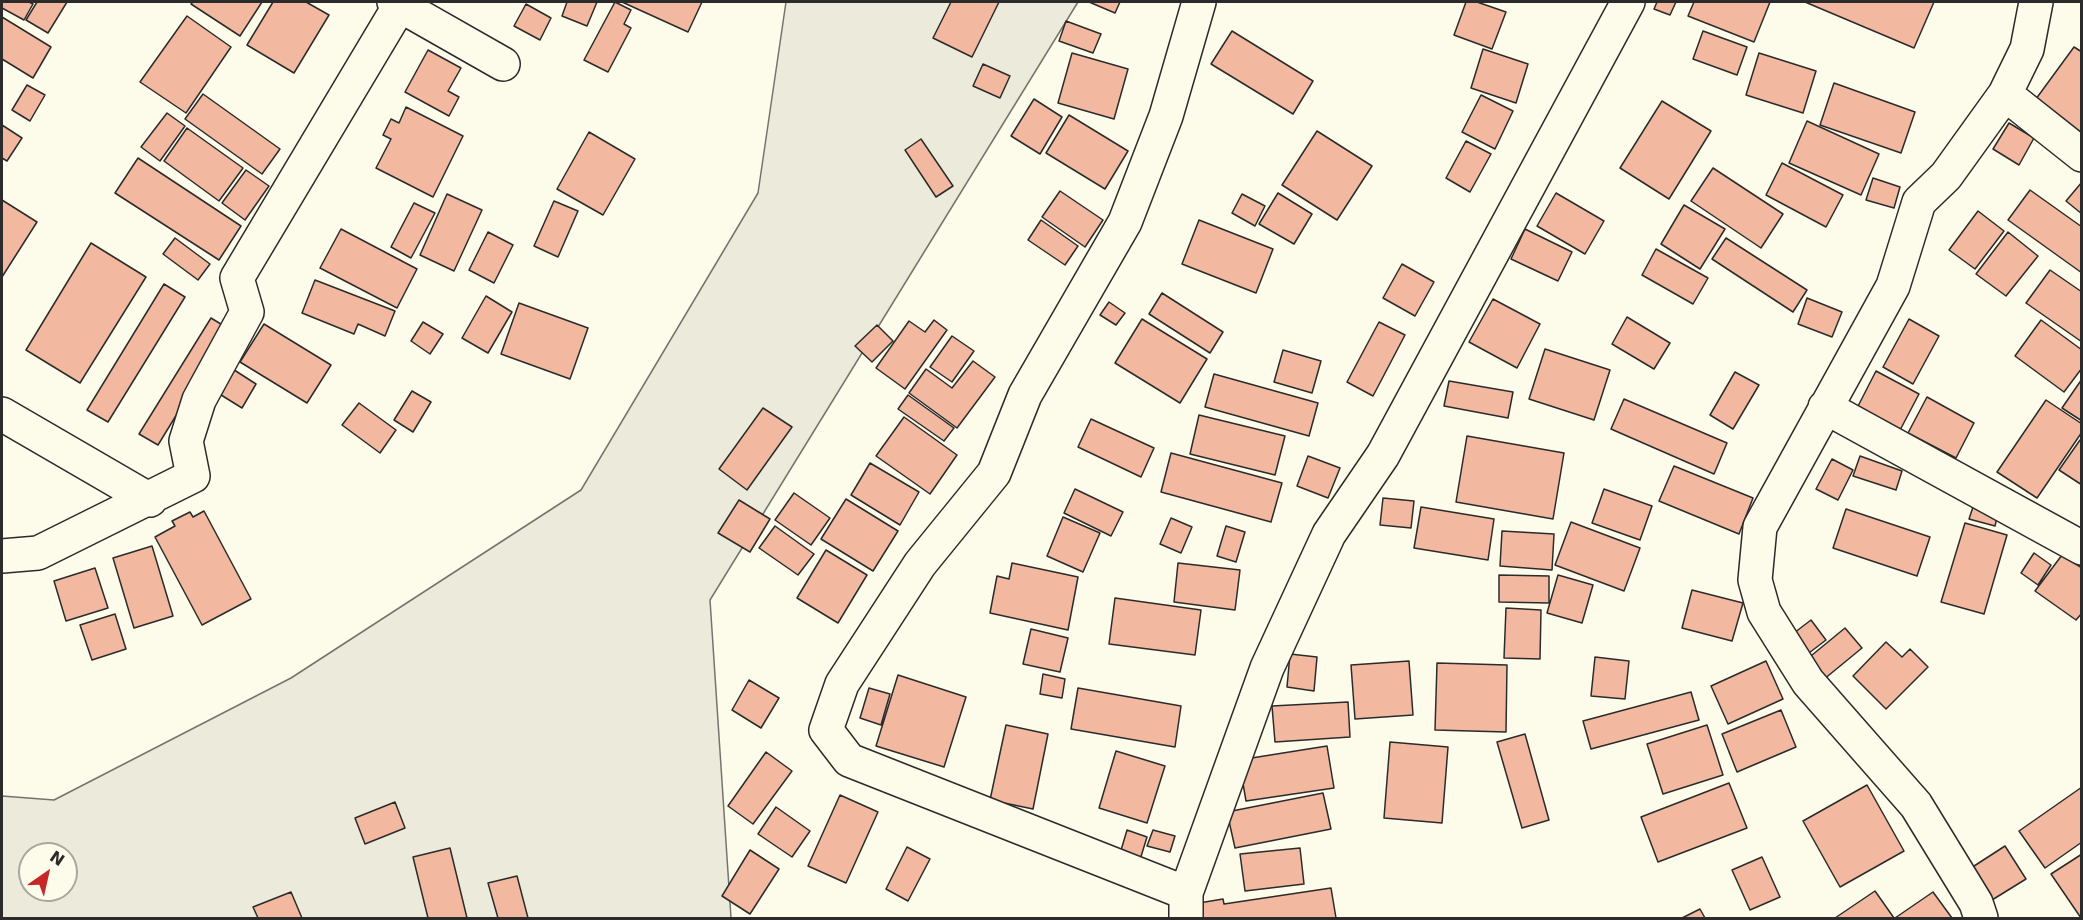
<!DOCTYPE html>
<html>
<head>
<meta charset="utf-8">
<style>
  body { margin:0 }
  #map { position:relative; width:2083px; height:920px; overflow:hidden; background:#fdfbea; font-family:"DejaVu Sans",sans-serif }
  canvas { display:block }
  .frame { position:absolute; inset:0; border:3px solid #2b2b2b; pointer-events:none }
  .north { position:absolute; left:18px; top:842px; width:60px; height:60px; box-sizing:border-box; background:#fdfbea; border:2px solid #a9a89e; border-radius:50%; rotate:34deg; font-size:16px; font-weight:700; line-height:24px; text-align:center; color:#2b2b2b }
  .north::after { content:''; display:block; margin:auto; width:21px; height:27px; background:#c62828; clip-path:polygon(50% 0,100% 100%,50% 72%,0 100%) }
</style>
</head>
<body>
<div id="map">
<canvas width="2083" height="920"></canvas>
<div class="frame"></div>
<div class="north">N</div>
</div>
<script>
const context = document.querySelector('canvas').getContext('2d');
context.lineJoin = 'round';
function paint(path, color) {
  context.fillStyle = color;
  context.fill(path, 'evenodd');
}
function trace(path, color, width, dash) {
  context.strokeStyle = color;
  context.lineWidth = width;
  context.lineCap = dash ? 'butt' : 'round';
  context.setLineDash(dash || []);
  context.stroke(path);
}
const green = new Path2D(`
  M786,2H1078L710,600L731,918H2V796L54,800L291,678L581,490L758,193ZM30,854H66V890H30Z`);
paint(green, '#ecebdb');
trace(green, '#74746e', 1.5);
const building = new Path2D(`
  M2,2H29L33,4L24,20L2,8Z
  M37,2H67L48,33L26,20Z
  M193,2H262L240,36L191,4Z
  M273,2H306L329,15L294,73L247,45Z
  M567,2H597L587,26L562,16Z
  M615,2L631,10L624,24L631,28L608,72L584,60Z
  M622,2H702L688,32Z
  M951,2H999L972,57L933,38Z
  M1089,2H1120L1115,13Z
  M1466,2H1477L1506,12L1492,49L1454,35Z
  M1657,2H1676L1670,15L1654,9Z
  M1694,2H1770L1754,42L1688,16Z
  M1805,2H1934L1914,48Z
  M526,4L551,18L540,40L514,26Z
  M187,16L231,47L186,113L140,82Z
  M2,17L51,47L33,78L2,59Z
  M1066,21L1101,34L1093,53L1059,41Z
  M1232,31L1313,81L1293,114L1211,64Z
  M1703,31L1747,47L1737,75L1693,59Z
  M2074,47L2082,52V137L2033,103Z
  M1483,49L1528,64L1516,103L1471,88Z
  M428,50L461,68L448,91L459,97L449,116L405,92Z
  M1072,53L1128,69L1114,119L1058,103Z
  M1759,53L1816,71L1803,113L1746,95Z
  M983,64L1010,76L1000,98L973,86Z
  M1834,83L1915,112L1901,153L1820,125Z
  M27,85L45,95L30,121L12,110Z
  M203,94L280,149L262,174L185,119Z
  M1481,95L1513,111L1495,149L1462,132Z
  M1034,99L1062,117L1040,154L1011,136Z
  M1662,101L1711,131L1669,199L1620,168Z
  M406,107L463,136L433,197L376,168L391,139L383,135L391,119L399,123Z
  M167,113L185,126L160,161L141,147Z
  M1069,115L1128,151L1105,189L1046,153Z
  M1807,121L1879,154L1861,195L1789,163Z
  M2009,123L2034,138L2019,165L1993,149Z
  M2,125L22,138L7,161L2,158Z
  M187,128L243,168L219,201L164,161Z
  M1317,131L1372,166L1337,220L1282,185Z
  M589,132L635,159L603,215L557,189Z
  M921,139L953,186L936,197L905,150Z
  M1466,141L1491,154L1470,192L1446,178Z
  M138,158L241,226L219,260L115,193Z
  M1782,163L1843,195L1826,227L1766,195Z
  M1713,168L1783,214L1761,248L1691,201Z
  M246,170L269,186L245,220L222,203Z
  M1873,178L1900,187L1894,208L1866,200Z
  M2082,182V214L2066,201Z
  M2030,190L2082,227V273L2008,220Z
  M1060,191L1103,220L1085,247L1042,217Z
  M1278,193L1312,214L1294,244L1259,224Z
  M1556,193L1604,221L1585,254L1537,226Z
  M447,194L482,210L454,271L420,255Z
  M1242,194L1265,206L1255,226L1232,213Z
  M2,200L37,222L2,277Z
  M554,201L578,211L558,257L534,246Z
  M414,203L435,213L411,258L391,247Z
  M1684,205L1725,229L1700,269L1661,244Z
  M1978,211L2004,231L1975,269L1949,250Z
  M1041,220L1078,246L1065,265L1028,240Z
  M1199,220L1273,249L1256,293L1182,264Z
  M341,229L417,269L397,308L320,268Z
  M1525,229L1572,252L1558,281L1511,259Z
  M488,232L513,245L494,283L469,270Z
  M2008,232L2038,256L2006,296L1976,274Z
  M175,238L210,264L198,280L163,254Z
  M1726,238L1807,290L1793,312L1712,259Z
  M91,243L146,277L80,383L26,350Z
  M1656,249L1708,278L1693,304L1642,275Z
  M1402,264L1434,282L1415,316L1383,298Z
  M2050,270L2082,292V342L2026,303Z
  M315,280L395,311L385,336L358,324L354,334L302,313Z
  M164,284L185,297L108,422L87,410Z
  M1162,293L1223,332L1210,353L1149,314Z
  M486,296L512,312L488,353L462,338Z
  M1807,298L1842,312L1832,337L1798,324Z
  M1493,299L1540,324L1517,368L1469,342Z
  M1109,302L1125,313L1116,325L1100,315Z
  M519,303L588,328L570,379L501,354Z
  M1627,317L1670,343L1654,369L1612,344Z
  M211,318L229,329L158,445L139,434Z
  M1142,319L1207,359L1180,403L1115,363Z
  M1909,319L1939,336L1913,384L1883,367Z
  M934,320L947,330L905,389L876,368L909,321L925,332Z
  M2041,320L2082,350V368L2064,392L2015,356Z
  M423,322L443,334L430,354L411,341Z
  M1379,322L1405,335L1373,396L1347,382Z
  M264,324L331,365L307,403L240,362Z
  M877,325L893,341L872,362L855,346Z
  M952,336L974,351L952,382L930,367Z
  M1545,349L1610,370L1594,420L1529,399Z
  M1283,350L1321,361L1312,393L1274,382Z
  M973,361L995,377L957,428L909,393L926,369L952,388Z
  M228,366L256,384L242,408L213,390Z
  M1876,371L1919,394L1898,434L1855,412Z
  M1735,372L1759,385L1733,429L1710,415Z
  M1214,374L1318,403L1309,436L1205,407Z
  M2082,379V421L2062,408Z
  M1449,381L1513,392L1508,418L1444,406Z
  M412,391L431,402L413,432L394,420Z
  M908,395L954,428L944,441L898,409Z
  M1927,397L1974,423L1956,458L1908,433Z
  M1624,399L1727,443L1714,474L1611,429Z
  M2046,400L2082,424V432L2037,498L1997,472Z
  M359,403L396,430L380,453L342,425Z
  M763,408L792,427L747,490L719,469Z
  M1199,415L1285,436L1275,475L1190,454Z
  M904,417L957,455L930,494L876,456Z
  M1091,419L1154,448L1141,477L1078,447Z
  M1467,436L1564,453L1553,519L1456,502Z
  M2080,440L2082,441V485L2059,470Z
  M1171,453L1282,483L1271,522L1161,492Z
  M1308,456L1340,468L1328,498L1297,486Z
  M1860,456L1902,471L1896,490L1853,476Z
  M1832,459L1853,470L1838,500L1816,489Z
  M870,463L919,492L900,525L851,495Z
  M1674,466L1753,498L1739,534L1659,501Z
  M1075,489L1123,512L1111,536L1064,513Z
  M1604,489L1652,506L1640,540L1592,523Z
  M794,493L830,518L811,545L775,520Z
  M1383,498L1414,501L1411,528L1380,525Z
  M846,499L898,531L873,571L821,539Z
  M739,500L770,519L750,552L718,533Z
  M1975,501L1999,509L1995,526L1969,519Z
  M1421,507L1494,519L1488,560L1414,548Z
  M1846,509L1930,537L1917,576L1833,548Z
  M204,511L251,599L202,625L155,537L175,526L172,521L190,512L193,517Z
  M1063,517L1100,533L1083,572L1047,556Z
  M1171,518L1192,527L1181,553L1160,544Z
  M1571,522L1640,548L1624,591L1555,565Z
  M1965,523L2007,535L1984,614L1941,602Z
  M775,526L814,554L798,575L759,548Z
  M1226,526L1245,532L1236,562L1217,556Z
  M1502,531L1554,534L1552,570L1500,566Z
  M152,546L173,616L134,628L113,558Z
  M826,550L867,575L838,623L797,598Z
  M2034,553L2051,565L2038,585L2021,573Z
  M2062,555L2082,568V613L2076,620L2035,591Z
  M1012,563L1078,577L1068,630L990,613L997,576L1009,579Z
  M1178,563L1240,570L1235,610L1174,602Z
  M95,568L108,608L66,621L54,581Z
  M1499,575L1549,576V603L1499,602Z
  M1558,575L1593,585L1582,623L1547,613Z
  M1692,590L1743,603L1732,641L1682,628Z
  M1115,598L1201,610L1195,655L1109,644Z
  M1506,608L1541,610L1540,659L1504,658Z
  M115,614L126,649L92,660L80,625Z
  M1811,620L1826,640L1805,656L1790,636Z
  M1845,628L1862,648L1823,680L1806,660Z
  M1031,629L1068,638L1060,672L1023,664Z
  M1886,642L1902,657L1910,649L1928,667L1886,709L1853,676Z
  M1290,654L1317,657L1314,691L1287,687Z
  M1595,657L1629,661L1625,699L1591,696Z
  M1409,661L1413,715L1355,719L1351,665Z
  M1766,661L1783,699L1728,724L1711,686Z
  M1437,663L1507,665L1506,732L1435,730Z
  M1043,674L1065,679L1062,698L1040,694Z
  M898,675L966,697L944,767L876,746Z
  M749,680L779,698L761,728L732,710Z
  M869,688L890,694L881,725L860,718Z
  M1078,688L1181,706L1175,747L1071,729Z
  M1691,692L1699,720L1591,749L1583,721Z
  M1348,702L1350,737L1275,742L1272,706Z
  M1781,710L1796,747L1737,772L1722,734Z
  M1006,725L1048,734L1033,809L990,800Z
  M1707,725L1723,775L1663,794L1647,744Z
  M1525,734L1549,820L1522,828L1497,742Z
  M1390,742L1448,747L1442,823L1384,818Z
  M1327,746L1334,788L1246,801L1239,760Z
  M1116,751L1165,766L1147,823L1099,808Z
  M766,752L792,771L753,824L728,806Z
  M1729,783L1747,828L1658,862L1641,817Z
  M1867,785L1904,851L1840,887L1803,821Z
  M2082,787V842L2045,868L2019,831Z
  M1323,793L1331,829L1235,848L1227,812Z
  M840,795L878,812L846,883L808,866Z
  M395,802L405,828L365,844L355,818Z
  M776,807L810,831L792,857L758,834Z
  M1127,830L1147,837L1139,863L1119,857Z
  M1153,830L1175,836L1170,852L1147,846Z
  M2005,846L2026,879L1992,900L1971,868Z
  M907,847L930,859L908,901L886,889Z
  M450,848L467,918H428L413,857Z
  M1300,848L1304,884L1245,891L1240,854Z
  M750,850L779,869L750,914L722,896Z
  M2082,854V918H2081L2051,874Z
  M1762,857L1780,897L1750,910L1732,870Z
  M517,876L528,918H498L488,883Z
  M1331,888L1336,918H1201L1199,903L1223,899L1224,904Z
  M1875,891L1894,918H1835Z
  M291,892L302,918H258L253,907Z
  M1933,892L1952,918H1895Z
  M1700,909L1705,918H1682Z`);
paint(building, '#f2b8a0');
trace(building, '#2b2b2b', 1.5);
const minor = new Path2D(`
  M394,2L503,64
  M2005,94L2082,155
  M1825,407L2082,548
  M2,414L150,500
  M2,556L38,553L193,476L186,441L199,400L247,312L237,278L400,5
  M1186,893L849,760L826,730L842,684L920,564L994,473L1025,395L1125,222L1166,116L1199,2
  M1186,918V893L1267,668L1329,534L1383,455L1628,2
  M1981,918L1976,903L1916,805L1808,682L1764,612L1755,580L1760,527L1893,286L1919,202L1946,176L2005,94L2027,49L2036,2`);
trace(minor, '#2b2b2b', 36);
trace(minor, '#fdfbea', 33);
</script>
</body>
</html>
